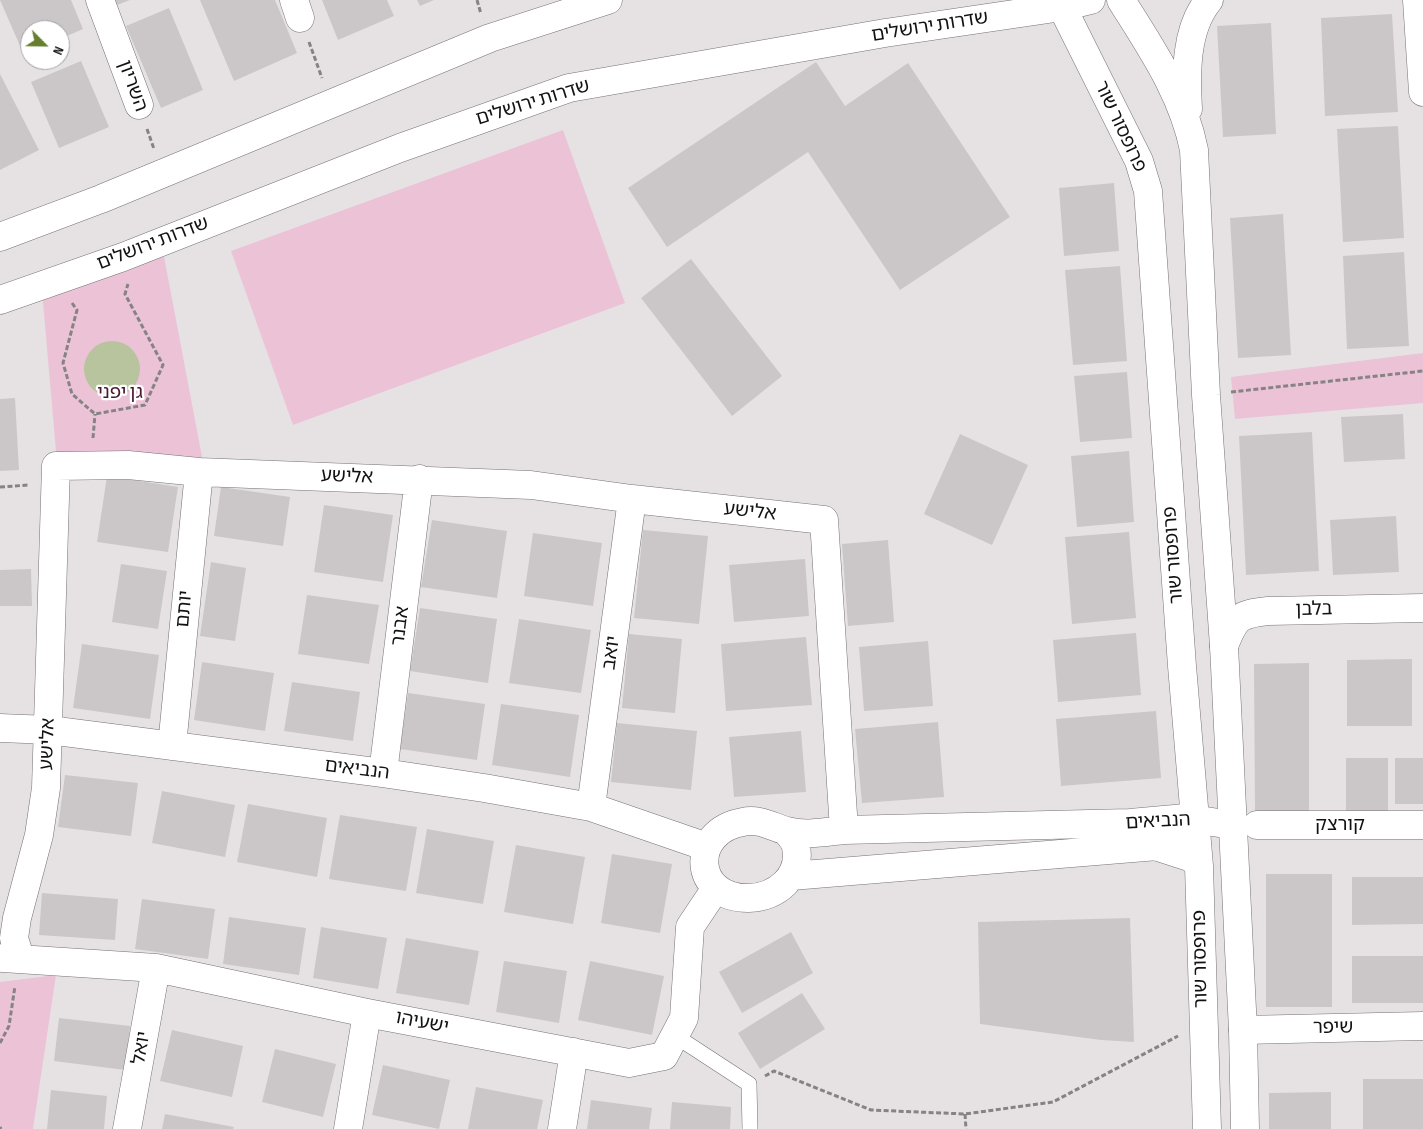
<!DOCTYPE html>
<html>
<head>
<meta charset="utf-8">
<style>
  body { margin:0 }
  #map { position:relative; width:1423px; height:1129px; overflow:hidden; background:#e6e2e4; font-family:"Sofia Sans Condensed",sans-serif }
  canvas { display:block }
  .north { position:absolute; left:20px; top:20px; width:50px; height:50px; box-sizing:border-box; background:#fff; border:1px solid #a1a0a0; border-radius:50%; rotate:113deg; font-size:14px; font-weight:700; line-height:20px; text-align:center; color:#131212 }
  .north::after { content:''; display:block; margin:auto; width:18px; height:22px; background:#687e2f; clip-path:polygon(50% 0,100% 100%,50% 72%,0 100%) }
</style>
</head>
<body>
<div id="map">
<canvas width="1423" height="1129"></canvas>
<div class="north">N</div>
</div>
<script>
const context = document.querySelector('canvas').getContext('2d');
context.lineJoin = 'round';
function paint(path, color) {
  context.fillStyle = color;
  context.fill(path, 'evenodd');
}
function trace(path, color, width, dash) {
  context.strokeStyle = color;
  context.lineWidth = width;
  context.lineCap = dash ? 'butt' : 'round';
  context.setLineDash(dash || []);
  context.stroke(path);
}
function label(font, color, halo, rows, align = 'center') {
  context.font = font + ' "Sofia Sans Condensed","Noto Sans Hebrew",sans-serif';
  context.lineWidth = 4.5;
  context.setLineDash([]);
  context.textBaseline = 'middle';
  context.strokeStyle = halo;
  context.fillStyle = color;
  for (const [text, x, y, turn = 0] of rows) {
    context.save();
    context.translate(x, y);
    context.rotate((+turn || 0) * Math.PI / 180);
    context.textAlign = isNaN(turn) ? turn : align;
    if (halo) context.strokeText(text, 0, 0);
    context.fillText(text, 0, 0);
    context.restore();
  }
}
paint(new Path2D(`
  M563,130L625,303L293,425L231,251Z
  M162,246L203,462L57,463L42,291Z
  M1423,353V403L1235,419L1231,377Z
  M56,975L33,1129H0V982Z`), '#ecc3d6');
paint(new Path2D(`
  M84 369a28 28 0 1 1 56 0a28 28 0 1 1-56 0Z`), '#b7c49d');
paint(new Path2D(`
  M0,0H71L83,29L60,39V30H30V52L24,55Z
  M115,0H130L117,5Z
  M200,0H275L297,53L234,81Z
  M322,0H387L394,16L338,40Z
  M417,0H434L420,6Z
  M169,8L203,90L161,108L126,26Z
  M1392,14L1398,112L1325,116L1321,18Z
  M1271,23L1276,134L1223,137L1217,26Z
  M81,61L109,127L59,148L31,82Z
  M816,62L845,106L908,63L1010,217L900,290L808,152L667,247L628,188Z
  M0,74L39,150L0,170Z
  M1398,126L1404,238L1343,242L1337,129Z
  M1114,183L1119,251L1064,256L1059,188Z
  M1283,214L1291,355L1238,358L1230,218Z
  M1404,252L1409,346L1347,349L1343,256Z
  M691,259L782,376L732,416L641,298Z
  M1120,266L1127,361L1073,365L1065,270Z
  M1127,372L1132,438L1080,442L1074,376Z
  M15,398L19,470L0,471V399Z
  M1403,414L1405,459L1344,462L1341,417Z
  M1312,432L1319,571L1246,575L1239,436Z
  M960,434L1028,465L992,545L924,514Z
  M1129,451L1134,522L1077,527L1071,456Z
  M107,476L178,487L168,552L97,542Z
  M221,487L290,497L283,546L214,536Z
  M324,505L393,515L383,582L314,572Z
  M1396,516L1399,572L1333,575L1330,520Z
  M432,520L507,531L497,598L421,587Z
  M643,530L708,536L699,624L634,618Z
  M1129,532L1136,618L1072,624L1065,537Z
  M533,533L602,543L593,606L524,596Z
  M888,540L894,622L848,626L842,544Z
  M805,559L809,616L734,622L729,565Z
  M211,562L246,568L235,641L200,636Z
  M121,564L167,571L158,629L112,622Z
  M31,569L32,606H0V570Z
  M307,595L379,605L369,664L298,654Z
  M420,608L497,619L488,683L410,671Z
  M519,619L591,630L581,693L509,683Z
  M1136,633L1141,695L1058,702L1053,640Z
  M629,634L682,639L675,713L622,708Z
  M806,637L812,705L726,711L721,644Z
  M928,641L933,706L864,711L859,647Z
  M82,644L159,655L150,719L73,708Z
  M1412,659V726H1347V660Z
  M202,662L274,673L265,731L194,720Z
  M1309,663V813H1255L1254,664Z
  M292,682L360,692L353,741L284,731Z
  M408,693L485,704L477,760L400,749Z
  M501,704L579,715L570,777L492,765Z
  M1156,711L1161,778L1061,786L1056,719Z
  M938,722L944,797L862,803L855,729Z
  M617,723L697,731L691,790L611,782Z
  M801,731L806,792L734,797L729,737Z
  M1346,758H1388V815H1346Z
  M1395,758H1423V804H1395Z
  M65,775L138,783L131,836L58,827Z
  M162,791L235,805L225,857L152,843Z
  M248,804L327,818L317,877L237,862Z
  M340,815L417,827L406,891L329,879Z
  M427,829L494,841L483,904L416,893Z
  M516,845L585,857L573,924L504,912Z
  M612,854L672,864L660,933L601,923Z
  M1266,874H1332V1007H1266Z
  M1352,877H1423V924L1352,925Z
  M42,893L118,899L115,940L39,935Z
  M142,899L215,909L208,959L135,949Z
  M229,917L306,928L299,975L223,964Z
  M1130,918L1134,1042L1101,1040L980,1024L978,922Z
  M321,927L387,938L378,989L313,978Z
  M791,932L813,973L742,1013L719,972Z
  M406,938L479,951L469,1005L396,993Z
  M1352,956H1423V1003H1352Z
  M504,961L567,971L559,1023L496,1012Z
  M590,961L664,976L652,1035L578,1020Z
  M802,993L825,1029L760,1069L738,1033Z
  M59,1018L130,1026L125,1070L54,1061Z
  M172,1030L243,1046L232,1097L160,1081Z
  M275,1049L336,1064L323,1117L262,1102Z
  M383,1065L450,1080L439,1129L372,1115Z
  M1363,1079H1423V1129H1363Z
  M476,1087L543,1100L537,1129H468Z
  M51,1090L107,1096L104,1129H47Z
  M1331,1092V1129H1269V1093Z
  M591,1100L652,1108L649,1129H587Z
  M672,1102L731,1107L730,1129H670Z
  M165,1114L234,1127L233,1129H162Z`), '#cbc7c9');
const lane = new Path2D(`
  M674,1035L749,1084L750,1129`);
const street = new Path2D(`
  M100,0L139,105
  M294,0L300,18
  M1417,0L1423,92
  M1224,646C1235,618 1238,614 1268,611L1423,608
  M0,728L49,730L383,773L484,788L591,807L707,847
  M172,746L199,472
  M383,773L419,479
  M591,807L632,499
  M1257,825H1423
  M786,831C790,836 795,841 796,847C802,877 776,897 749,898C692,899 689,831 743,822C759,818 772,827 787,831C806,836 825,832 844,830L1130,823L1186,818L1232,825
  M791,876L1182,844
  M3,958L156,968L367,1013L629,1063L664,1056L684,1018L690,927L716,888
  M20,958L14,938L17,918L39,835L46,788L56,466L128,465L199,472L531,485L632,499L824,520L844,830
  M1243,1030L1423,1026
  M127,1129L156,968
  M348,1129L367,1013
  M562,1129L574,1052`);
const secondary = new Path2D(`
  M1061,0L1062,7L1139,161L1148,191L1182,666L1199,866L1207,1129
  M1121,0C1151,48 1183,94 1194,150L1206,395L1224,646L1243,1030L1245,1129
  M1188,109C1186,74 1185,29 1209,0
  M0,237L101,199L490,38L608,0
  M0,300L123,257L400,148L569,88L885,33L1062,7L1091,0
  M1158,847L1192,858L1199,866`);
trace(lane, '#767273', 16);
trace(street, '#767273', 29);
trace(secondary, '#767273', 29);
trace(new Path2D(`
  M477,0L481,14
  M309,42L322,78
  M147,129L154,149
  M72,303L77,310L63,363L72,394L95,414L145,405L163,365L125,294L128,284
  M1231,392L1423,371
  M93,438L95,414
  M0,487L29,485
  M0,1043L9,1026L15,986
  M765,1076L774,1071L871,1110L965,1114L1053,1102L1178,1036
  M965,1114L966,1129
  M0,1127L1,1129`), '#858384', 3, [5, 2.5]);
trace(lane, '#fff', 15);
trace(street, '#fff', 28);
trace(secondary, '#fff', 28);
label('19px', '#131212', '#fff', [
  ["שדרות ירושלים",930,27,-9],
  ["השריון",132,86,70],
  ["שדרות ירושלים",533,103,-17],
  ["פרופסור שור",1120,127,65],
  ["שדרות ירושלים",153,244,-21],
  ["אלישע",347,477,2],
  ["אלישע",750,512,6],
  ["פרופסור שור",1174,555,-94],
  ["יותם",185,609,-85],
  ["בלבן",1314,610,-1],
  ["אבנר",401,626,-83],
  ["יואב",612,653,-82],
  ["אלישע",48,744,-88],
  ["הנביאים",357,770,7],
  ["הנביאים",1158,822,-3],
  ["קורצק",1340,825],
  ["פרופסור שור",1201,959,-91],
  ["ישעיהו",422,1023,11],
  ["שיפר",1333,1028,-1],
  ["יואל",142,1048,-80]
]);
label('19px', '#491633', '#fff', [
  ["גן יפני",120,393]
]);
</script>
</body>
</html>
